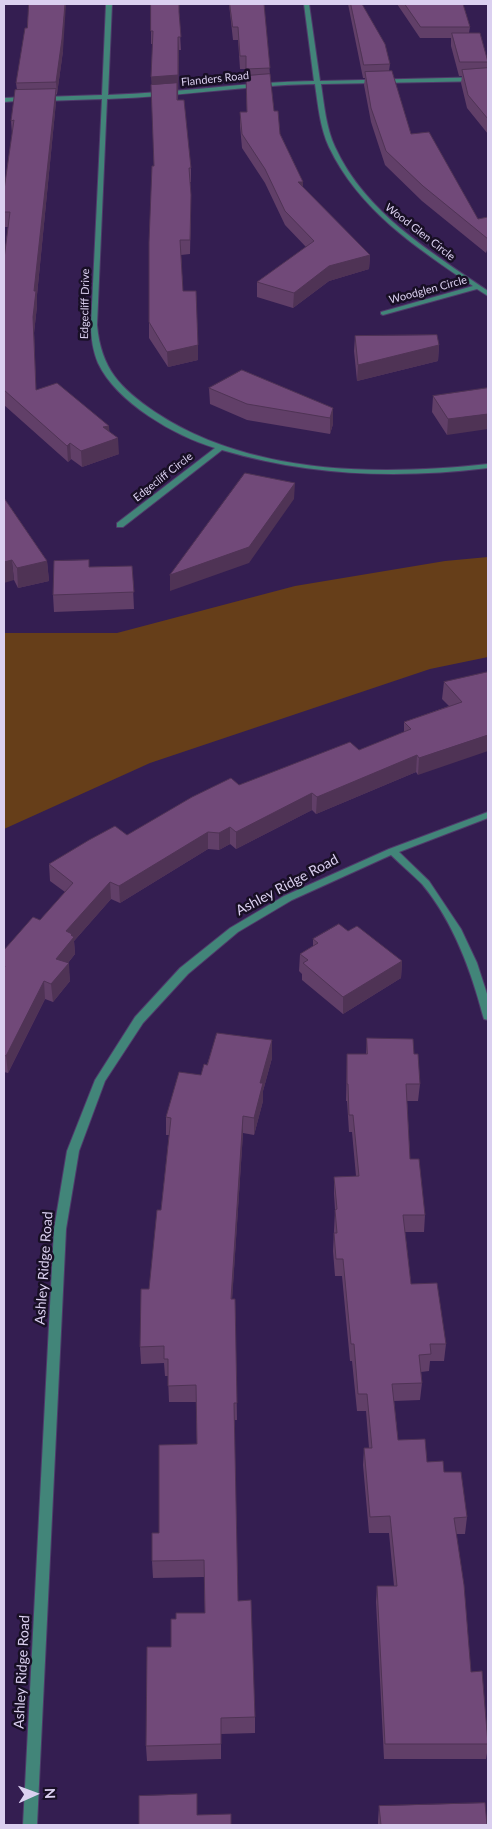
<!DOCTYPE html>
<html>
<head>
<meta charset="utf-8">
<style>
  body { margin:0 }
  #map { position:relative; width:492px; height:1829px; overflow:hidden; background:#341e51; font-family:Lato,sans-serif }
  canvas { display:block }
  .frame { position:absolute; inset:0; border:5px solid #dbd0f0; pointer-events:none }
  .north { position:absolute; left:10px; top:1769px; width:50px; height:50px; -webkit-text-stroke:4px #180f25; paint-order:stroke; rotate:88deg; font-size:14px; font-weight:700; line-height:20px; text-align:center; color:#dbd0f0 }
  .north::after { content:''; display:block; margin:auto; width:18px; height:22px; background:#dbd0f0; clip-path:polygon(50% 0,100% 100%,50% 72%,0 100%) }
</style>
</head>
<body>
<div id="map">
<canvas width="492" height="1829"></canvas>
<div class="frame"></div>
<div class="north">N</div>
</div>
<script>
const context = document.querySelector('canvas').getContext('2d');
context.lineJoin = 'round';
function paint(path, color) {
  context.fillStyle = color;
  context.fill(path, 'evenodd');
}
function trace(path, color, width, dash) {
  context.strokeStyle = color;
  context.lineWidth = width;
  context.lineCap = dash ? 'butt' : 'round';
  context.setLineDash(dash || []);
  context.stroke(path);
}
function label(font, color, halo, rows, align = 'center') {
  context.font = font + ' Lato,sans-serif';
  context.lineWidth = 5;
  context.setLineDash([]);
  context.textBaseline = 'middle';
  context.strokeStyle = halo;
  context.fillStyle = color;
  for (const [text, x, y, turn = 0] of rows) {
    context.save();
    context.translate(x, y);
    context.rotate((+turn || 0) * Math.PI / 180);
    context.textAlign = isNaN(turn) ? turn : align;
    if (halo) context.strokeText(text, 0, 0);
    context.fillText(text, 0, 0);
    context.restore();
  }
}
paint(new Path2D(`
  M488,557V657L430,669L150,763L4,829V633H117L295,586L445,561Z`), '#663e19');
const street = new Path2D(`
  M106,4H112L108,95C177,93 245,82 314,81L304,4H309L320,81L488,77V81L321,84C324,104 326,128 335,147C365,213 431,252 488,291V296L477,289L383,315L381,314V312L473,286C417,248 359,210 329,147C320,128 318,105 315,84C246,85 177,97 107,99L97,325C101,369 120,388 155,412C249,475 379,476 488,464V468C398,479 309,476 222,450L123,527H117V523L215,448C175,436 117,403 98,363C93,351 91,338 91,325L102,99L43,101L40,99L43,97L102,95Z
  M26,97L28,98V100L4,102V98Z
  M488,812V818L399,852L429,881L461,929L477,963L488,997V1020L484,1019L483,1016C471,970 453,921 422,884C412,874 401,865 391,855L292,900L238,932L188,974L143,1023L105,1081L79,1151L66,1229L37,1825H23L54,1229L67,1151L95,1080L135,1017L180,968L230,928L284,896L389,849Z`);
trace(street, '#4f3a6a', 2);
paint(street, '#428579');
paint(new Path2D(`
  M151,4H179V17L181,50H179L178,100L191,168V182H190L191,210L190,254L181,255L183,291L198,360L168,367L149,338V322L154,166L152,85L153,44H151Z
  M229,4H264L270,75L274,111L280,134L303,182V187L370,255L369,269L329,281L293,308L257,297V282L306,247L285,225L265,183L242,148L240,126V112H247L246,69H240L238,40H233Z
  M348,4H362L390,64L389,71L411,134L478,219L488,217V252L487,250L486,253L422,201L385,165L371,122L364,85L365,78H363Z
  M397,4H463L470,27L469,33L488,60V134L467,108L461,83L462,76H459L451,46V38H420Z
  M63,51L57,94L56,95V102L37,295V306L34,333L36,390L109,426V432L119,454L82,467L71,459L68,462L4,405V259L8,227H4V190L12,134L11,121L17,90L16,83Z
  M355,336L439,345L438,361L357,381L354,351Z
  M209,388L333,408V424L330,434L247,420L210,404Z
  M488,388L447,435L432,412L433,396Z
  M4,498L47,561L49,581L18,588L14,580Z
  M132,566L134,609L54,612L53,595L90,567Z
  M488,672L418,775L416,772L316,814L312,810L236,849L230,844L219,850L208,849L120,903L111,899L74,941L75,954L68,963L70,981L53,1002L45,999L8,1073L4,1072V950L40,920L65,892L50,881L49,864L127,835L239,785L359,750L404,732V722L449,706L442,699L444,682Z
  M348,931L402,961L401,978L343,1014L302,980V974L299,971L300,954L313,946V939Z
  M367,1038L414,1054L420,1084L418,1101H407L410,1159L425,1215L424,1232H405L411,1284L446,1344L444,1361H430L429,1371L421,1372L422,1383L420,1400L394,1401L398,1440L427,1462L444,1472L467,1517L465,1534H456L471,1672L488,1738V1747L486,1759H384L376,1602L377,1586H394L389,1533H369L363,1465L364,1448H369L366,1411H357L352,1361H350L342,1276H335L333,1251L335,1210L334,1194V1177L356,1176L352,1132H349L347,1101H346L347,1054H366Z
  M272,1040V1058L263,1091V1101L254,1135L243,1133L232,1299H235L237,1420H234L238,1601L255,1717V1733L221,1734V1759L147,1761L146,1746L171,1647L176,1619L205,1613L204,1577L153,1578L152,1561L159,1533L197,1444L196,1402H169L168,1376H165L164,1363L141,1364L140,1347L161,1210L169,1135H166V1117L201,1075L207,1065Z
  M379,1806L487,1825H378V1821Z`), '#613f68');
paint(new Path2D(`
  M65,4H66L63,51L57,94L56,82Z
  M178,37L179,50L177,114L152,91L151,77Z
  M56,89V102L37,295V306L34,333L37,406L33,317L34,291Z
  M298,182H303V196Z
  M370,255L369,269L329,281L293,308L294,293L329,266Z
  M198,345V360L168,367L167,352Z
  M439,345L438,361L357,381L358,365Z
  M333,408V424L330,434V418Z
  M488,414V429L447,435L448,419Z
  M109,426L110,441L118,438L119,454L82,467L81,451L103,427Z
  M70,443L71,459L68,462L67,446Z
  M295,483L294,499L249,563L170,591V575Z
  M12,560L14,580L4,583V562Z
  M47,561L49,581L18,588L17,568Z
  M488,735V751L418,775L419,758Z
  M417,755L416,772L316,814L317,797Z
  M312,793V810L236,849V832Z
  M230,827V844L219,850V833Z
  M208,832V849L120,903L119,886Z
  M110,882L111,899L74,941L75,954L59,974L69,963L70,981L53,1002L51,984L56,959L66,931Z
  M402,961L401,978L343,1014V997Z
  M44,981L45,999L8,1073L6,1056Z
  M272,1040V1058L263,1091V1101L254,1135V1118L260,1083Z
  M243,1116V1133L231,1317V1299Z`), '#4f3355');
const building = new Path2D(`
  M29,4H65L62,39L56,82L16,83L25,28H27Z
  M151,4H179V12L181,37H178V75L151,77L153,31H151Z
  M230,4H264L270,68L246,69V56H240L238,27H233Z
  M351,4H362L385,44L390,64L364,65Z
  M405,4H463L470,27H421Z
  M452,33H480L488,62H460Z
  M488,68V119L468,95L462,70Z
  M392,71L411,134L429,132L478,219L488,217V239L423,186L386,151L371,108L365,72Z
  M270,74L274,111H278L280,134L303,182H298L370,255L329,266L294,293L257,282L314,241L285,211L265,169L242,134L240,112H247L246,76Z
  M177,83V100H184L191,168H189L191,195L190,240H180L183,291H196L198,345L167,352L149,322V242L152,166H154L151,85Z
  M56,89L34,291H36L33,317L36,390L57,383L109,426L103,427L118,438L81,451L70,443L67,446L4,390V259L10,212H4V190L14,120L11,121L15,90Z
  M437,335L439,345L358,365L355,336Z
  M242,370L333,408L330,418L247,404L209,388Z
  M488,388V414L448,419L433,396Z
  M245,473L295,483L249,547L170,575Z
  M4,498L47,561L17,568L12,560L4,562Z
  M89,560V567L132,566L134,592L53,595L54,561Z
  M488,672V735L419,758L417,755L317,797L312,793L236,832L230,827L219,833L208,832L119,886L110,882L66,931L72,934L71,935L74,937L56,959L69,963L51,984L44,981L6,1056L4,1055V968L5,966L4,965V950L33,917L40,920L73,883L49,864L89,840L115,826L127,835L192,797L231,778L239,785L350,742L359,750L411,729L404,722L462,702L444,682Z
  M339,924L348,931L357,926L402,961L343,997L303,963L308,960L300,954L318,943L313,939Z
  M217,1033L272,1040L260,1083H263L254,1118L243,1116L231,1299H235L237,1403H234L238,1601L251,1600L255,1717L221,1718V1744L146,1746L147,1647H171V1619H176V1613H205L204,1560L152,1561V1533H159V1445L197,1444L196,1385L168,1386V1359H164V1346L140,1347L141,1289H149L157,1210H161L171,1118L166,1117L179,1072L201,1075L204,1064L207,1065Z
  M367,1038L413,1039L414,1054H418L420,1084H406L410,1159H419L425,1215H403L411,1284L437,1283L446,1344H430L431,1354L419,1355L422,1383L392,1384L398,1440L425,1439L427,1462L443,1461L444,1472H461L467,1517L454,1518L464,1585L471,1672L482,1671L488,1744H385L377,1586H397L390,1516L370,1517L364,1448H372L367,1394H358L354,1344H351L343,1259H336L334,1233H337L335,1210L337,1209L334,1177L359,1176L353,1115H349L348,1084H347V1054H367Z
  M197,1794V1815L231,1814V1825H139V1796Z
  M485,1803L487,1825H381L379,1806Z`);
paint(building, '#714979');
trace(building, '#4f3355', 1);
label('11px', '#dbd0f0', '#180f25', [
  ["Flanders Road",215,79,-6],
  ["Wood Glen Circle",420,232,38],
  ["Woodglen Circle",428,290,-15],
  ["Edgecliff Drive",85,304,-89],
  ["Edgecliff Circle",163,477,-38]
]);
label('14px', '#dbd0f0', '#180f25', [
  ["Ashley Ridge Road",287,885,-28],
  ["Ashley Ridge Road",44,1268,-86],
  ["Ashley Ridge Road",22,1672,-87]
]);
</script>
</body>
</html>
